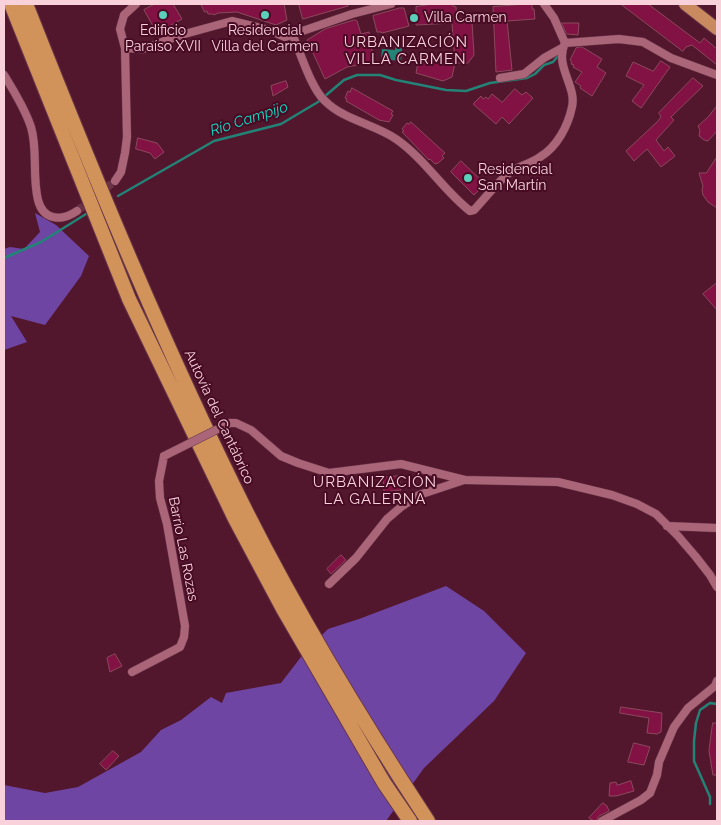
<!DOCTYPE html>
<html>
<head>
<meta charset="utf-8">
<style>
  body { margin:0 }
  #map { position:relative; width:721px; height:825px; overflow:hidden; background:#53172d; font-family:Raleway,sans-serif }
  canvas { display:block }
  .frame { position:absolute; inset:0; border:5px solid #f8d1db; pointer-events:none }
</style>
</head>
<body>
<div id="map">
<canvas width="721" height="825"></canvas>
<div class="frame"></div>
</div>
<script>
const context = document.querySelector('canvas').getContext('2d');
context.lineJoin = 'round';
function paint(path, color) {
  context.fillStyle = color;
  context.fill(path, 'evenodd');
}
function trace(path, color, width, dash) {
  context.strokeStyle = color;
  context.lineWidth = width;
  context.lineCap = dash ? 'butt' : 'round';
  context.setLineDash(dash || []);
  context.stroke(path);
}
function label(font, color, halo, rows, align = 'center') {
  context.font = font + ' Raleway,sans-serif';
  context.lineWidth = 4;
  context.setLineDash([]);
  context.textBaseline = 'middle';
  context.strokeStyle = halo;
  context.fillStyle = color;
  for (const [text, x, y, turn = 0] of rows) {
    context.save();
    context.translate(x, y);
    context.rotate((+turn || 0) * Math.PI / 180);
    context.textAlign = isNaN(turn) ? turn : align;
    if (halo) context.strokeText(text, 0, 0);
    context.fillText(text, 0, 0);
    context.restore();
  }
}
paint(new Path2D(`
  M35,213L56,225L89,256L81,276L45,325L11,316L27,342L4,350V249L10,247L24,249L40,232Z
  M446,586L484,611L526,653L494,701L424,768L386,821H4V785L45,793L78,787L141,752L161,730L181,720L211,697L222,703L226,693L281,683L304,653L328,629L359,619Z`), '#6f45a4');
paint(new Path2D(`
  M396,41L403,42L401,61L381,59L382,49L395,50Z`), '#238376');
trace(new Path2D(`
  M118,196L214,141L281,124L318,102L344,80L357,75H380L396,80L446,90L466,91L490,83L527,78L535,74L544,65L553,62L558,56
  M4,258L41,242L86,214
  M710,804V797L694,761V741L696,723L700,710L710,703L717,704`), '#238376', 2.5);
const building = new Path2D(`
  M155,4H173L182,19L157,33L144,10Z
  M201,4H284L287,20L276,25L237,12L218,13L214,15L213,14H208L207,11L205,12Z
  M299,4H348V6L303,19Z
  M433,4H452L453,6L456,7L457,19L469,18L470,22H472L474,55L468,63H455L452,23L416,25V7Z
  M532,4V9H534L535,19L507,21L512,70L496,72L493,7Z
  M621,4H648L700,43L704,38L717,49V65L692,45L686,47L683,51Z
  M400,8H404L409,26L382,33L381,32H377L373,16Z
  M355,20L357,21L361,34L369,32L374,62L347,67L325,79L307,40L325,29Z
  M562,23H579L578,35L567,34Z
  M582,47L602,59L597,67L606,73L592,96L580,88L581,86L575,82L582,72L573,67L574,65L571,64L572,62L570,60L576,48Z
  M424,56L455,63L452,77L443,81L416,73L419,57L423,58Z
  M661,61L670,67L641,108L632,101L644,85L626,76L633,62L653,71Z
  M693,78L703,86L671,117L674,120L656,140L664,151L668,147L675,156L661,167L647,149L634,161L626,151L657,122L661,117L659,113Z
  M286,81L288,87L273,96L271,86Z
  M352,88L393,111L391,114L393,115L389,122L379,120L346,101L347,99L345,98L348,91L350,92Z
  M515,89L522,95L526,92L533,98L509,124L502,117L496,124L473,104L481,96L483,99L486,97L488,99L492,94L502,102Z
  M717,106V131L708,141L704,140L699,136L700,130L698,126L708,117Z
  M411,122L445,153L442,156L444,158L438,163L435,164L430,159L429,160L402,132L404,131L402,129L407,123L409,124Z
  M138,138L157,143L164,152L155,159L150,153L136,149Z
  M717,157V208L708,202L703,195L702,190L703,186L699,173H706Z
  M461,161L485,184L474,195L451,172Z
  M717,283V310L703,294Z
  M399,476L401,490L384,492L383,478Z
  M341,555L346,560L331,574L327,569Z
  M115,654L122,666L110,672L107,658Z
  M621,707L662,713L661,732L657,734L647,733L649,718L620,713Z
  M713,723H717V775H713L709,751Z
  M634,743L650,747L644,765L628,762Z
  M113,751L119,756L106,770L100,764Z
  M631,781L634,791L616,796H609L610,783L616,782L617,785Z
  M603,803L607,806L609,811L599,816L596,821H594L589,818Z`);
paint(building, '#821243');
trace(building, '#8b495d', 1);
trace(new Path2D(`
  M77,211L115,181`), '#6c3347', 8, [8, 4]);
const minor = new Path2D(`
  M544,4L554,18L565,43
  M293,36C301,54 311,88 325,101C344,120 374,124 396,139C425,159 443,190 470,211L474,210C485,198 496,184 509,173C519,166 530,164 540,157C557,147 568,126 572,107C577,86 554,66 565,43
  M565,43L619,39L643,42L671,58L717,75
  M125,48L143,49L181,35L232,21L269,30L285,37L352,14L391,4
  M4,75C14,91 25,109 31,127C38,150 32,176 38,200C43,220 61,222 77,211
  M500,78L524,74L544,58L562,48
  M115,181L121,172L125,153L127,137L125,48L120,29L124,15L136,4
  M230,423H236L251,430L281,456L298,463L329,473L401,464L465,480L558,482L612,495L637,504L656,514L678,536L696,557L710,575L717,587
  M667,526L717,528
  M329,584L356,558L387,519L401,507L419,495L464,480
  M132,672L180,647L184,637L185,626L167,524L160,498L159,481L164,456
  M602,821L641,800L650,793L657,775L659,762L674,727L688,708L715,686L717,681`);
const trunk = new Path2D(`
  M685,4L717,29`);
const motorway = new Path2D(`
  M11,4L129,299L235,519L283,609L384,783L410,821
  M26,4C94,176 164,347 247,513C300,618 363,722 428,821`);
trace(minor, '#683649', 9);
trace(trunk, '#683649', 14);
trace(motorway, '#683649', 16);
trace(minor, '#aa6579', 8);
trace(trunk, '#ca8a60', 12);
trace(motorway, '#d2935a', 14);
const minorBridge = new Path2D(`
  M164,456L230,423`);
trace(minorBridge, '#683649', 9, []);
trace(minorBridge, '#aa6579', 8);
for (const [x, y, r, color] of [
  [163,15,5,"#5bcebc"],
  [265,15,5,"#5bcebc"],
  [414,18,5,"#5bcebc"],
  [468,178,5,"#5bcebc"]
]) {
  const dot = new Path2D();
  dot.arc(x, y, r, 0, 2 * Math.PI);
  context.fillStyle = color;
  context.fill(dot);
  trace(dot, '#470b23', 2);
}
label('14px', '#f8d1db', '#470b23', [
  ["Villa Carmen",424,18],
  ["Edificio",163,31,"center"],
  ["Paraíso XVII",163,47,"center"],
  ["Residencial",265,31,"center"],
  ["Villa del Carmen",265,47,"center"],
  ["Residencial",478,170],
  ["San Martín",478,186]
], 'left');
label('14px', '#f8d1db', '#470b23', [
  ["Autovía del Cantábrico",219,417,65],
  ["Barrio Las Rozas",183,549,79]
]);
context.letterSpacing = '1px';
label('15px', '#f8d1db', '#470b23', [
  ["URBANIZACIÓN",406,42],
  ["VILLA CARMEN",406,59],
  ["URBANIZACIÓN",375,482],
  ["LA GALERNA",375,499]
]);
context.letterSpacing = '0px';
label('italic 15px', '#0fdcc4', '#470b23', [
  ["Río Campijo",249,119,-18]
]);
</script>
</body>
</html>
